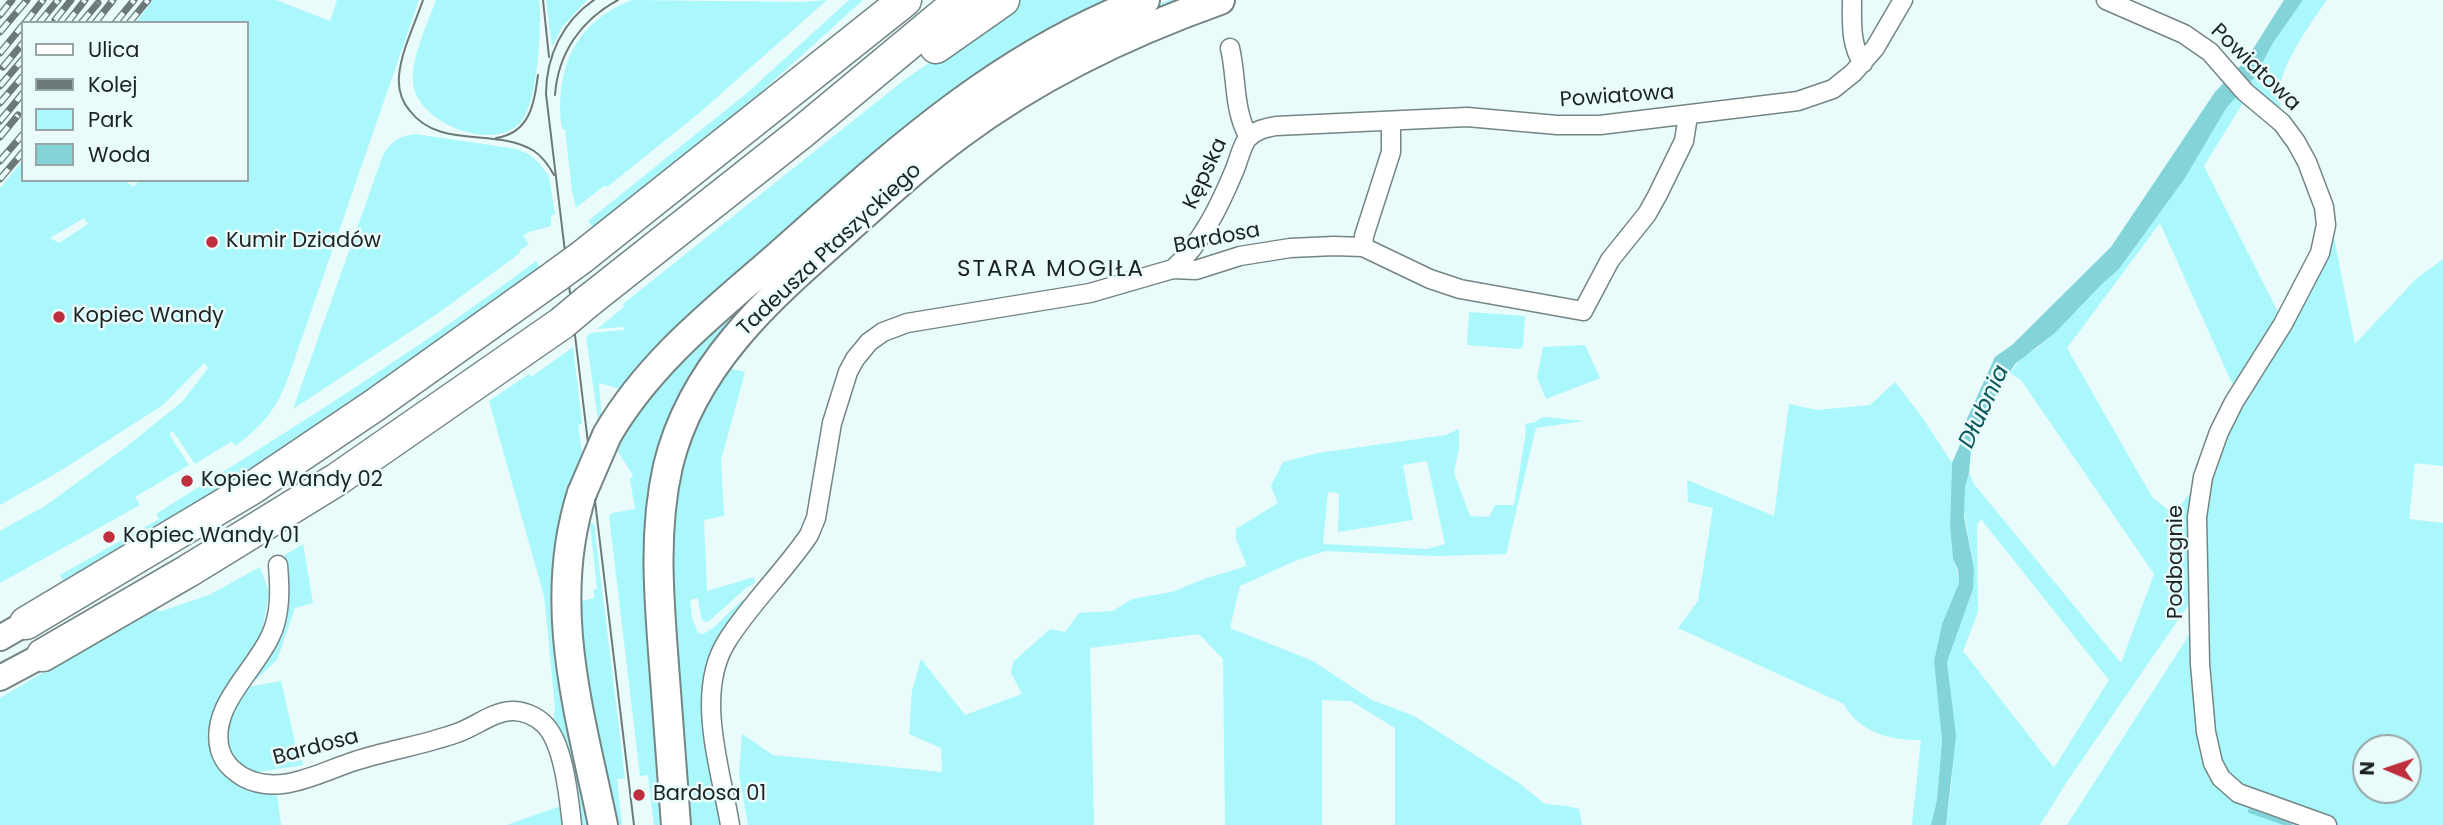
<!DOCTYPE html>
<html>
<head>
<meta charset="utf-8">
<style>
  body { margin:0 }
  #map { position:relative; width:2443px; height:825px; overflow:hidden; background:#e9fbfb; font-family:Poppins,sans-serif }
  canvas { display:block }
  .legend { position:absolute; left:21px; top:21px; width:228px; height:161px; box-sizing:border-box; background:#e9fbfb; border:2px solid #97a5a5; margin:0; padding:9px 12px; list-style:none; font-size:21px; color:#1d2323 }
  .legend li { display:flex; align-items:center; gap:14px; height:35px }
  .legend b { width:35px; border:2px solid #97a5a5 }
  .north { position:absolute; left:2352px; top:734px; width:70px; height:70px; box-sizing:border-box; background:#e9fbfb; border:2px solid #97a5a5; border-radius:50%; rotate:272deg; font-size:19px; font-weight:700; line-height:28px; text-align:center; color:#1d2323 }
  .north::after { content:''; display:block; margin:auto; width:24px; height:32px; background:#be2e3d; clip-path:polygon(50% 0,100% 100%,50% 72%,0 100%) }
</style>
</head>
<body>
<div id="map">
<canvas width="2443" height="825"></canvas>
<ul class="legend">
<li><b style="height:9px;background:#fff"></b>Ulica</li>
<li><b style="height:9px;background:#6d7878"></b>Kolej</li>
<li><b style="height:19px;background:#aaf8fc"></b>Park</li>
<li><b style="height:19px;background:#82d4d9"></b>Woda</li>
</ul>
<div class="north">N</div>
</div>
<script>
const context = document.querySelector('canvas').getContext('2d');
context.lineJoin = 'round';
function paint(path, color) {
  context.fillStyle = color;
  context.fill(path, 'evenodd');
}
function trace(path, color, width, dash) {
  context.strokeStyle = color;
  context.lineWidth = width;
  context.lineCap = dash ? 'butt' : 'round';
  context.setLineDash(dash || []);
  context.stroke(path);
}
function label(font, color, halo, rows, align = 'center') {
  context.font = font + ' Poppins,sans-serif';
  context.lineWidth = 5;
  context.setLineDash([]);
  context.textBaseline = 'middle';
  context.strokeStyle = halo;
  context.fillStyle = color;
  for (const [text, x, y, turn = 0] of rows) {
    context.save();
    context.translate(x, y);
    context.rotate((+turn || 0) * Math.PI / 180);
    context.textAlign = isNaN(turn) ? turn : align;
    if (halo) context.strokeText(text, 0, 0);
    context.fillText(text, 0, 0);
    context.restore();
  }
}
paint(new Path2D(`
  M153,0H276L330,21L337,0H419L288,378C277,408 262,427 235,446L232,441L195,464L173,431L169,434L189,465L135,497L140,505L0,583V531L45,506L126,447L183,401L208,368L204,363L163,405L60,471L0,505V188L23,160V180H130L128,183L134,187L139,180H247V23H135ZM84,218L88,224L59,243L50,238Z
  M436,0H539C542,26 538,106 519,124C490,152 416,122 413,82C411,58 428,23 436,0Z
  M546,0H587L562,27L552,47Z
  M632,0L801,2L827,0L698,114L607,187L605,185L576,208L572,191L565,129H562C554,71 574,22 632,0Z
  M849,0H863L719,130L594,228L588,221L747,93Z
  M1019,0H1122L624,390L599,383L602,421L599,426L586,337L591,333L624,330V327L597,329L624,307L623,304L903,81Z
  M1170,0H1195L1129,26L818,244L663,450L667,825H654L648,775L640,776L609,516L612,513L635,509L630,480L633,475L612,442L645,392L890,168L1147,9Z
  M2303,0H2327C2310,25 2273,72 2280,104C2283,118 2297,135 2304,148L2245,86L2254,78L2273,43Z
  M2240,92L2246,98L2204,166L2282,320L2235,390L2160,223L2067,348L2152,497L2167,509L2179,507L2195,487L2193,588L2189,604L2068,780L2040,825H1946L1952,780L1950,685L1947,662L1973,589L1974,569L1964,511L1965,487L1969,473L1974,484L2121,663L2154,574L2021,380L2010,373L2024,355L2036,349L2055,333L2102,284L2119,269L2185,178L2227,107ZM1981,519L2109,680L2054,768L1963,651L1978,612L1977,525Z
  M415,134L517,149L528,154L539,163L549,176L555,214L551,216V226L529,232L523,236L529,244L519,251L520,253L437,314L293,409L383,155C390,142 400,136 415,134Z
  M2331,222L2355,344L2416,279L2443,259V466L2415,463L2409,519L2443,523V825H2336L2245,793L2224,776L2209,724L2205,490L2224,434ZM2366,748H2408V790H2366Z
  M536,261L541,269L385,380L227,486L64,583L60,575L159,519L156,514C285,433 414,353 536,261Z
  M1469,312L1525,316L1523,347L1519,349L1467,345Z
  M1585,345L1600,378L1546,399L1537,377L1543,347Z
  M573,347L582,424L578,425L583,458L568,505L595,825H578L553,724L555,706L544,596L489,401L529,374L531,377Z
  M728,368L745,372L721,460L724,516L704,520L707,591L754,577L755,583L746,588L709,621L704,622L701,617L698,598L690,600L692,618L698,633L703,634L713,628L742,600L753,599L715,648L719,794L715,796L720,825H684L666,533L687,434Z
  M1895,382L1922,417L1952,463L1950,525L1953,559L1957,570L1959,583L1942,624L1934,661L1942,741L1937,800L1931,825H1912L1921,740C1892,741 1858,732 1844,704L1678,628L1698,601L1713,508L1688,502L1687,480L1774,516L1789,404L1817,410L1870,405Z
  M1543,417L1584,421L1536,428L1506,554L1435,556L1325,551L1295,561L1240,586L1230,628L1313,661L1372,700L1414,716L1519,783L1545,804L1567,806L1579,809L1582,825H1395V728L1351,701L1322,700V825H1225L1223,659L1199,634L1090,648L1094,825H748L739,774L742,734L773,755L942,772L941,748L909,734L912,691L921,659L965,715L1022,694L1011,673L1013,662L1050,629L1065,632L1079,613L1113,611L1132,599L1172,592L1204,579L1247,566L1236,539V529L1278,503L1271,486L1283,462L1318,453L1446,435L1459,429V449L1454,472L1470,516L1489,517L1495,505H1514L1526,431L1525,424L1535,422ZM1427,461L1445,544L1427,549L1323,544L1328,492L1339,493L1338,532L1413,520L1403,465Z
  M590,523H594L625,778L617,779L622,825H611L573,603L594,598V589H597Z
  M303,544L313,603L295,608L277,660L248,687L281,681L297,751L304,765L258,772H243L232,762L224,734L227,712L247,688L277,643L286,597L285,555Z
  M260,567L269,592L259,649L213,721L244,786L277,794L281,825H0V698L155,607L159,612L209,595Z
  M2191,632L2214,774L2309,825H2067Z
  M561,806L562,825H508L509,824Z`), '#aaf8fc');
paint(new Path2D(`
  M2284,0H2303L2273,43L2254,78L2227,107L2185,178L2119,269L2102,284L2055,333L2015,364L1984,414L1971,450L1969,473L1965,487L1964,517L1974,569L1973,589L1947,662L1956,736L1946,825H1931L1937,800L1942,741L1934,661L1942,624L1959,583L1958,570L1953,559L1950,525L1952,463L1962,440L1966,421L1995,357L2012,345L2111,247L2215,92L2246,60Z`), '#82d4d9');
trace(new Path2D(`
  M2250,811L2290,825`), '#82d4d9', 4.5);
const street = new Path2D(`
  M1852,0C1852,21 1850,45 1863,63
  M2106,0L2184,34L2210,52L2245,92L2282,123L2296,142L2307,162L2324,207L2326,225L2320,253L2283,324L2234,402L2219,432L2203,477L2197,517L2200,664L2206,732L2213,763L2221,778L2238,793L2327,825
  M1230,48C1237,77 1233,111 1249,137
  M1363,247L1364,236L1391,152V122
  M1173,269C1202,243 1220,205 1235,169C1239,159 1241,148 1247,139C1255,130 1265,128 1276,126L1467,117L1557,125H1600L1798,101L1833,89L1853,73L1875,48L1903,0
  M278,565C280,589 281,615 270,637C253,673 209,707 220,750C224,763 232,770 243,777C280,797 320,772 355,761C389,750 424,745 457,733C475,727 492,712 511,711C522,710 536,716 544,724C564,743 569,799 572,825
  M730,825C721,769 694,693 727,641C750,604 784,572 809,535L816,518L832,423L848,372L855,359L869,342L883,332L907,323L1090,293L1173,269L1196,270L1240,256L1290,248L1334,246L1363,247L1430,279L1460,289L1583,311L1610,260L1647,214L1657,196L1684,141L1688,116`);
const secondary = new Path2D(`
  M0,638L26,623
  M0,678L43,655`);
const primary = new Path2D(`
  M607,435C649,362 716,310 778,256C894,153 997,57 1145,0
  M582,493C546,605 580,714 603,825
  M676,825C672,772 668,718 664,665C659,598 653,532 668,466C692,366 767,300 841,235C880,200 918,165 960,134C1039,75 1127,33 1220,0`);
const highway = new Path2D(`
  M936,47L1003,0
  M582,257L905,0
  M587,302L802,132L961,0
  M26,623L252,488L375,405L556,276
  M43,655L188,571L336,480L562,323`);
trace(street, '#758586', 21);
trace(secondary, '#758586', 28);
trace(primary, '#758586', 32);
trace(highway, '#758586', 35);
trace(street, '#fff', 18);
trace(secondary, '#fff', 24);
trace(primary, '#fff', 28);
trace(highway, '#fff', 32);
trace(new Path2D(`
  M423,0C415,24 401,51 399,76C398,89 402,102 410,111C440,150 496,127 534,151C543,157 549,166 554,175
  M543,0L549,57
  M594,0C563,21 546,56 546,94L634,825
  M555,95C558,53 581,20 618,0
  M496,138C530,133 534,104 538,75`), '#6d7878', 2);
const rail = new Path2D(`
  M0,15L12,0
  M55,20L71,0
  M25,23L43,0
  M39,23L58,0
  M67,23L85,0
  M81,23L98,3
  M95,23L113,0
  M115,23L134,0
  M129,23L148,0
  M0,32L27,0
  M0,53L23,25
  M3,67L23,43
  M0,86L23,59
  M0,103L23,76
  M0,121L23,93
  M0,137L18,115
  M0,161L23,134
  M0,179L23,152`);
trace(rail, '#6d7878', 7);
trace(rail, '#e9fbfb', 4.5, [13]);
const primaryBridge = new Path2D(`
  M582,493L607,435`);
const highwayBridge = new Path2D(`
  M556,276L582,257
  M562,323L587,302`);
trace(primaryBridge, '#758586', 32, []);
trace(highwayBridge, '#758586', 35, []);
trace(primaryBridge, '#fff', 28);
trace(highwayBridge, '#fff', 32);
for (const [x, y, r, color] of [
  [212,242,7,"#be2e3d"],
  [59,317,7,"#be2e3d"],
  [187,481,7,"#be2e3d"],
  [109,537,7,"#be2e3d"],
  [639,795,7,"#be2e3d"]
]) {
  const dot = new Path2D();
  dot.arc(x, y, r, 0, 2 * Math.PI);
  context.fillStyle = color;
  context.fill(dot);
  trace(dot, '#e9fbfb', 2.5);
}
label('21px', '#1d2323', '#e9fbfb', [
  ["Powiatowa",2255,68,44],
  ["Powiatowa",1617,97,-4],
  ["Kępska",1206,174,-65],
  ["Bardosa",1217,239,-11],
  ["Tadeusza Ptaszyckiego",830,250,-43],
  ["Podbagnie",2177,562,-90],
  ["Bardosa",316,748,-15]
]);
label('21px', '#1d2323', '#e9fbfb', [
  ["Kumir Dziadów",226,242],
  ["Kopiec Wandy",73,317],
  ["Kopiec Wandy 02",201,481],
  ["Kopiec Wandy 01",123,537],
  ["Bardosa 01",653,795]
], 'left');
context.letterSpacing = '2px';
label('23px', '#1d2323', '#e9fbfb', [
  ["STARA MOGIŁA",1051,270]
]);
context.letterSpacing = '0px';
label('italic 23px', '#0c5659', '#e9fbfb', [
  ["Dłubnia",1985,407,-65]
]);
</script>
</body>
</html>
